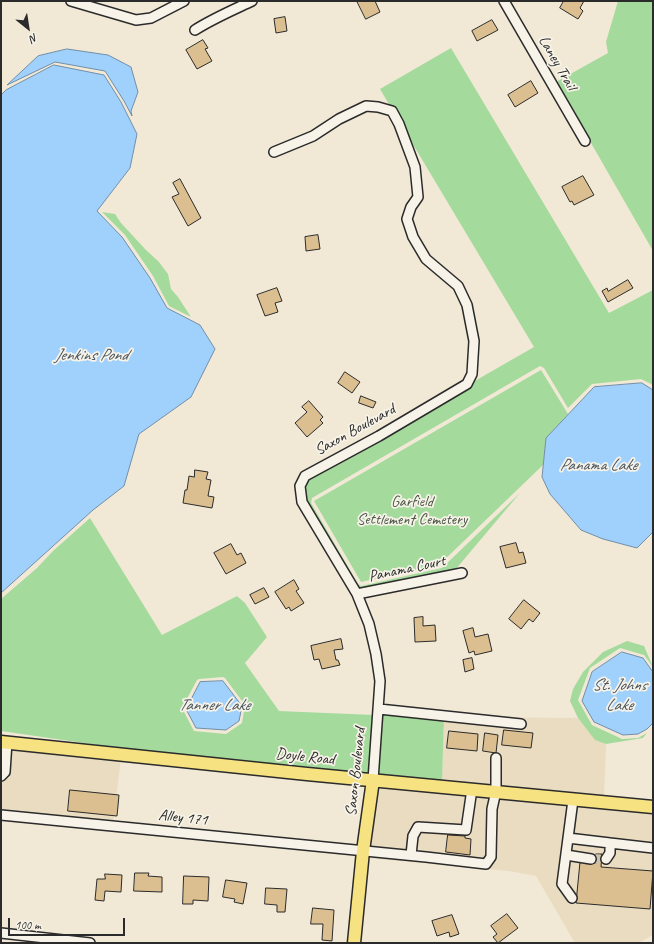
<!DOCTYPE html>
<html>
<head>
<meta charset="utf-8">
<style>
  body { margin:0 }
  #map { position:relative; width:654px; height:944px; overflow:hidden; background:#f1e9d6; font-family:Caveat,sans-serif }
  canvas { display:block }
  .frame { position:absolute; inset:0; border:2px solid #2b2b2b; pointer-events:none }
  .north { position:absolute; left:8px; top:8px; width:40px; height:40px; -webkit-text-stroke:3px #f7f3e8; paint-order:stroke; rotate:150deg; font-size:11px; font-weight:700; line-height:16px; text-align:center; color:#2b2b2b }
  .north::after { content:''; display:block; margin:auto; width:14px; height:18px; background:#2b2b2b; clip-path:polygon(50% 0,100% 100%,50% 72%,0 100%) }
  .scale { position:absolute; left:8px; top:918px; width:117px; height:18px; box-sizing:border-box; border:2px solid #2b2b2b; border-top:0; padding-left:5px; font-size:12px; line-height:14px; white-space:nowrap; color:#2b2b2b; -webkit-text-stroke:3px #f7f3e8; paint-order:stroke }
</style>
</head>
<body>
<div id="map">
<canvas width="654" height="944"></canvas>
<div class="frame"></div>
<div class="north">N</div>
<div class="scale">100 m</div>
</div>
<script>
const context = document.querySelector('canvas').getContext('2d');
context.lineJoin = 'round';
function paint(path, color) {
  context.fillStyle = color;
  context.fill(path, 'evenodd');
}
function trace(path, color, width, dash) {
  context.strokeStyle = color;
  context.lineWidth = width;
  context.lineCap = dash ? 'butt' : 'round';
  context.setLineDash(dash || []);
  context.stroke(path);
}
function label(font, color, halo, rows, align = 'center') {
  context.font = font + ' Caveat,sans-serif';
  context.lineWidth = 3.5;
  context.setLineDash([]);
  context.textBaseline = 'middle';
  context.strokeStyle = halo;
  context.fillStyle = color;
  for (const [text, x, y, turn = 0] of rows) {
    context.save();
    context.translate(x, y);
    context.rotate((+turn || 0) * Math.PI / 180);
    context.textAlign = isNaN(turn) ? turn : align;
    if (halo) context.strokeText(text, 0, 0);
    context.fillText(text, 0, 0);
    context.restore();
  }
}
paint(new Path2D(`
  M444,717L578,718L595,739L606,744L604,796L653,802L442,782Z
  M1,746L121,758L113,824L1,818Z
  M377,785L653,811V935L638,943H575L536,876L509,871L366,858Z`), '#eadcc1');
paint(new Path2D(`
  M618,1H653V251L556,82L608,53L606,42Z
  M451,48L609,313L653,290V385L641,379L592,384L568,408L544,368L540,366L312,498L311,503L358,584L361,586L442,568L520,493L455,570L360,589L306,500L304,487L308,480L381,440L469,388L473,382L534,347L408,136L393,107L390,106L380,89Z
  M102,212L115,214L121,223L146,250L159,262L168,274L171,289L178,297L191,317L169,306L153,276L125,235Z
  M541,370L568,414L546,438L543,465L440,564L361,582L314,501Z
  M90,518L162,635L237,596L245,603L267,637L245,663L279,711L374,715L369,775L295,765L221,760L139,751L1,731V599L37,568L53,551ZM223,677L225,678L245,705L242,723L226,734L194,731L182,708L197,680L199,679Z
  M627,641L644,646L653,667L644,655L620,648L590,668L578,700L592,725L622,739L638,738L647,733L643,738L606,744L595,740L578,718L570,701L573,689L583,672L603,652Z
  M383,715L444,717L442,782L377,776Z`), '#a5da9d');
const water = new Path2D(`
  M67,49L108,55L131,67L138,92L131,111L132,116L124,101L105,71L55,62L7,85L38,56Z
  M54,65L104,75L121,102L137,134L130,168L97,211L122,237L150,278L167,308L200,325L215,349L191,397L139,434L124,486L93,510L1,593V95L6,90Z
  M642,383L653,390V532L637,548L603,539L581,530L550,494L542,477L546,438L594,387Z
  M622,652L643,658L653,672V723L647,729L638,734L623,735L594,722L582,701L592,672Z
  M223,681L242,706L239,721L226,730L196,728L186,709L200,682Z`);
paint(water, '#a0d0fc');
trace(water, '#718ea8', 1);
const building = new Path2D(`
  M357,1H375L380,12L366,19Z
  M564,1H584L580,8L583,11L578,19L560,8Z
  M285,17L287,31L276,33L274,19Z
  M492,20L498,30L477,41L472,31Z
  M203,40L208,48L205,49L212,61L197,69L186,50Z
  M531,81L538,93L515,107L508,95Z
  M583,176L594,195L574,205L572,201L570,202L562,187Z
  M180,179L201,218L188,226L172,197L179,194L173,183Z
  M318,235L320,249L306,251L305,237Z
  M628,280L633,288L608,302L602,291L607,288L608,291Z
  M277,288L282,301L275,303L278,312L265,316L257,295Z
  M345,372L360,382L352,393L338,383Z
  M361,396L376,402L373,408L359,403Z
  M309,401L323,417L320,420L323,423L307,437L295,423L307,412L302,407Z
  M195,470L208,472L206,479L211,480L208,496L214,497L212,508L183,503L185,490H187L189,476L194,477Z
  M516,543L519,553L523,552L526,563L506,568L500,547Z
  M231,544L237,555L241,553L246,563L226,574L214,553Z
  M294,580L299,589L296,591L304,603L291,611L289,607L286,609L275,592Z
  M264,588L269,597L255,604L250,595Z
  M524,600L540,613L533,622L529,619L521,629L509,619Z
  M423,617V626L435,625L436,641L415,642L414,618Z
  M473,628L475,637L488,634L492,651L475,655L474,651L469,653L463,631Z
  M341,639L343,649L334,650L336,660H338L340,665L322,669L319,659L314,660L311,646Z
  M472,658L474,669L465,672L463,660Z
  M504,730L533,733L531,748L502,745Z
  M449,731L478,734L477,751L447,748Z
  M485,733L498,735L496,753L483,751Z
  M70,790L119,795L117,816L68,811Z
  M448,835L465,836V838L471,839L470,855L446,852Z
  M596,854H602L601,867L653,871L650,909L576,903L580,862L596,863Z
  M135,873H149L148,876L162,877V892L134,891Z
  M105,874L122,875L121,892L105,891L104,901L95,900L97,879H105Z
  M184,876L209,877L208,901L193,900V904H183Z
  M226,880L247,883L243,904L234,902L235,899L223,897Z
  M266,888L287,889L285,912H277V905L265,904Z
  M313,908L334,910L332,941L322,940L323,924H311Z
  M507,914L518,928L498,943L493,937L497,934L491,926Z
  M452,915L459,934L450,937L449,932L437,936L432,921Z`);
paint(building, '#dbbf90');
trace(building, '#2b2b2b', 1);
trace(new Path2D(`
  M591,859H606`), '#c9c3b4', 9, [9, 4.5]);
const minor = new Path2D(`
  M71,1L136,20L151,18L184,1
  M504,1L585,141
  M195,30C212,19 233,10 252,1
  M274,152L313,136L339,119L366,106L378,107L392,111L399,124L415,167L418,197L411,207L407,219L413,237L426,259L458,286L467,305L474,341L472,374L467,384L379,436L305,476L300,486L302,502L357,594L369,624L376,654L380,681L373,780
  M357,594L462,573
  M379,709L521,724
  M1,776L5,772L7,742
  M1,815L426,857L486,864L491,857L492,809L496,791V758
  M568,838L610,843
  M411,855L413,836L418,827L466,830L472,789
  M566,855L591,859
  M606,859L610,853V843L653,848
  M572,898L562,884L573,800
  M1,933L90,943`);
const major = new Path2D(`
  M1,742L307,774L653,807
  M354,943L363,851L373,780`);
trace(minor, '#2b2b2b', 12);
trace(major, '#2b2b2b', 15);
trace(minor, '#f7f3e8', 9);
trace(major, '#f7e281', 12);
label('16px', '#2b2b2b', '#f7f3e8', [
  ["Laney Trail",557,63,60],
  ["Saxon Boulevard",355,430,-29],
  ["Panama Court",407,569,-12],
  ["Doyle Road",305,757,6],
  ["Saxon Boulevard",356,772,-84],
  ["Alley 171",183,818,6]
]);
label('16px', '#4a5748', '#f7f3e8', [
  ["Garfield",412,502],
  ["Settlement Cemetery",412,520]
]);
label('italic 17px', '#48545f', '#f7f3e8', [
  ["Jenkins Pond",91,356],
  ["Panama Lake",598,466],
  ["St. Johns",619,686],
  ["Lake",619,706],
  ["Tanner Lake",214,706]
]);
</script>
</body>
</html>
